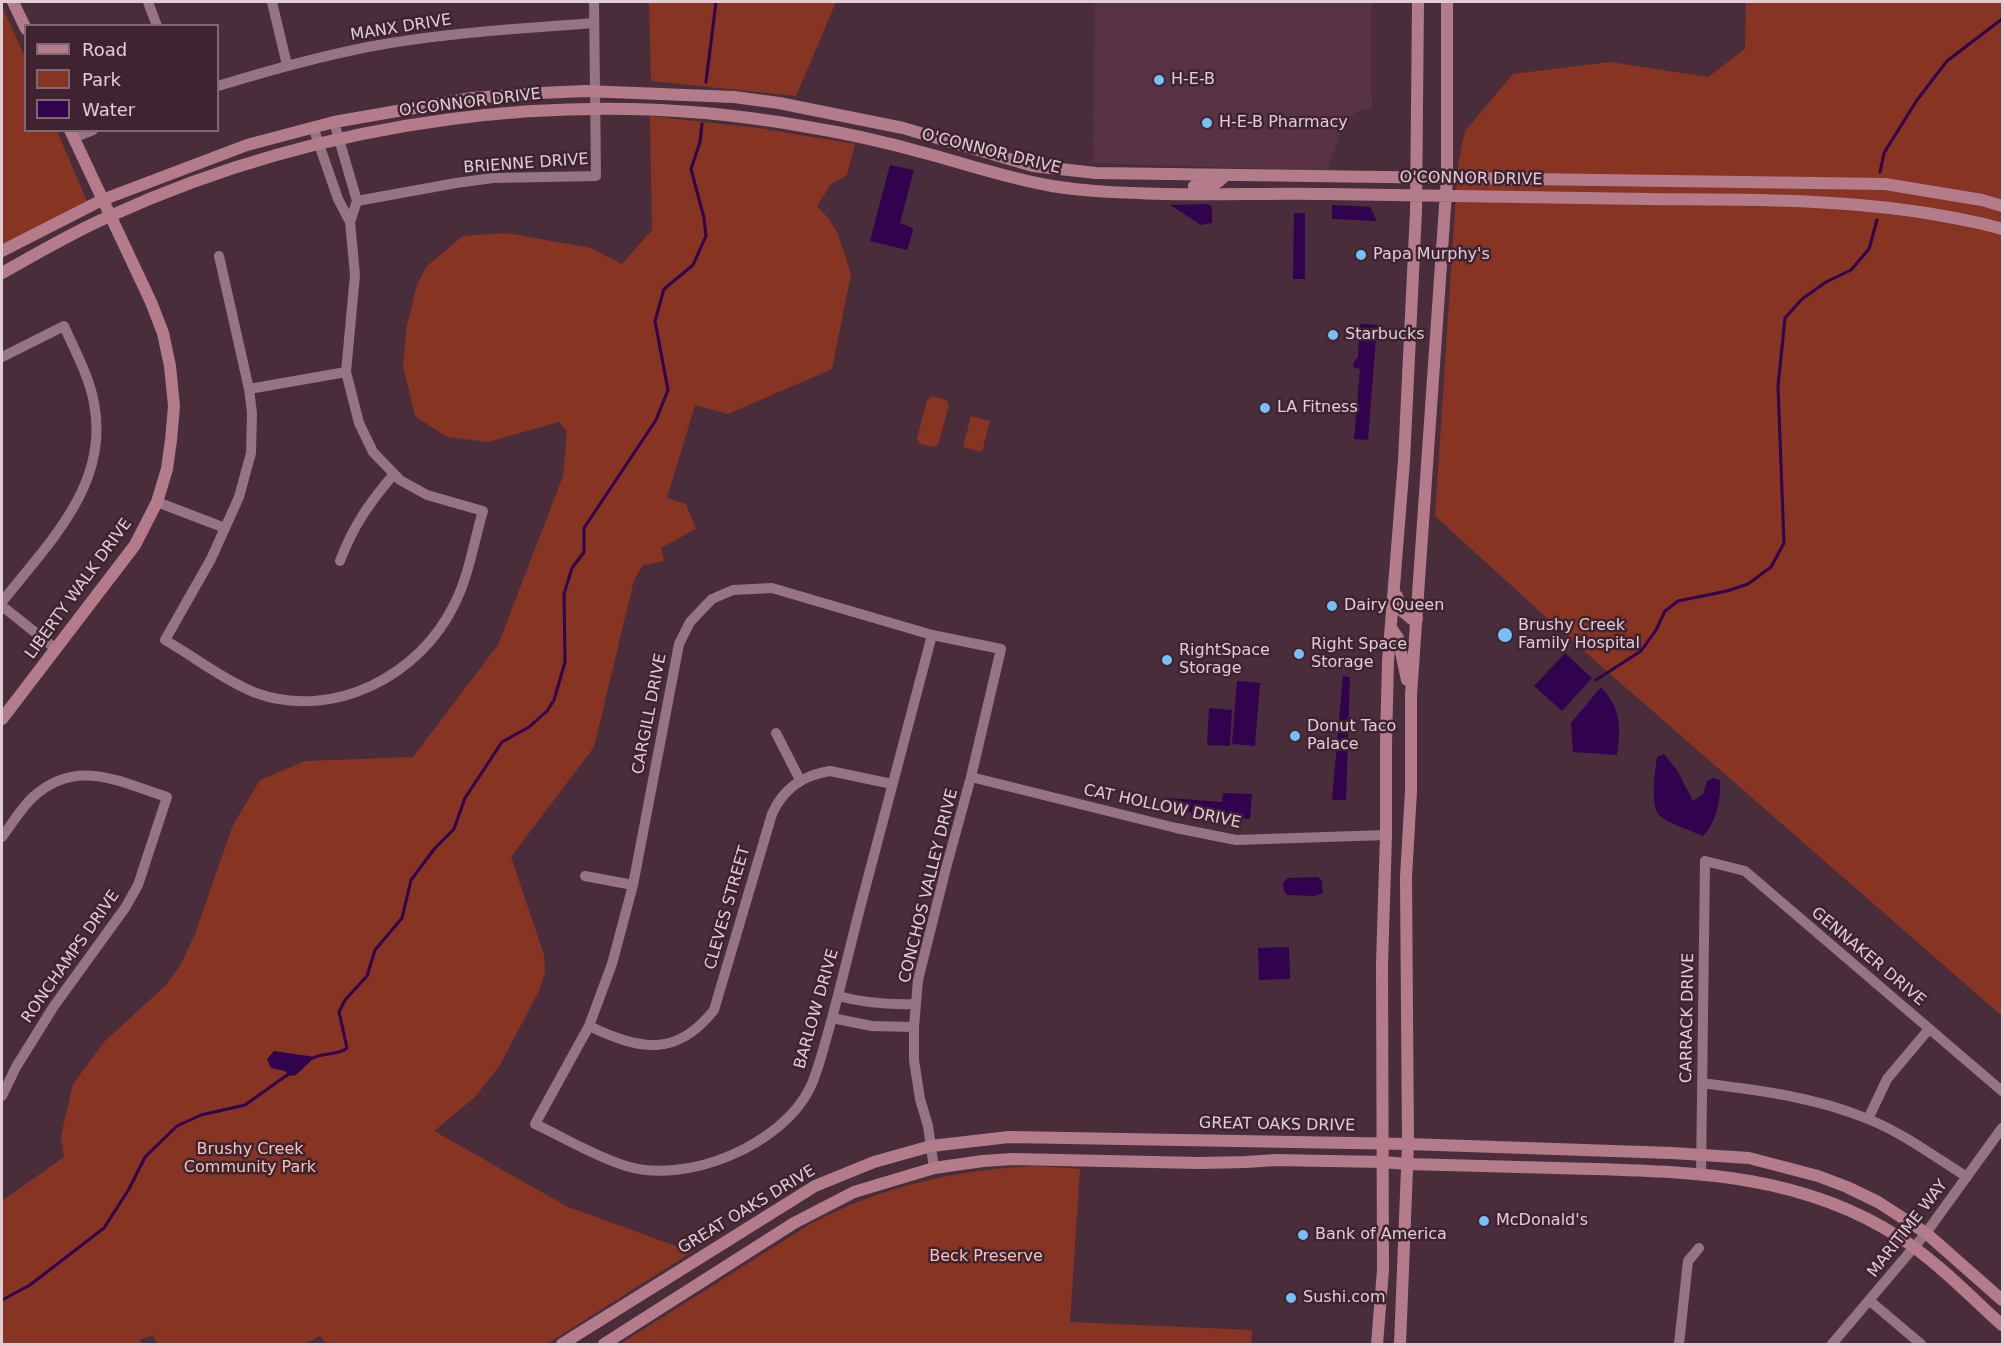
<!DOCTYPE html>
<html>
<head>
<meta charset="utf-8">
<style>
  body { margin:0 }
  #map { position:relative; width:2004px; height:1346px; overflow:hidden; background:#4a2d3b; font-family:"DejaVu Sans",sans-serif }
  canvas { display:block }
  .frame { position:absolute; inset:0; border:3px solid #e0cdd5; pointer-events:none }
  .legend { position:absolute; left:24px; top:24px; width:195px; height:108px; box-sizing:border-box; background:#3f2331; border:2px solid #7f6773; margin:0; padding:8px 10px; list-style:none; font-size:18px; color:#e0cdd5 }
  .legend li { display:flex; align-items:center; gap:12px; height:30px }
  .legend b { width:30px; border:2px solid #7f6773 }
</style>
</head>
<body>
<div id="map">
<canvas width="2004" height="1346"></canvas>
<div class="frame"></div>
<ul class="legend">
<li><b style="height:8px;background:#b47c8b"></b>Road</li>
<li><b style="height:16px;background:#883422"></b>Park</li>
<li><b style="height:16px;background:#31024e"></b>Water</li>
</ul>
</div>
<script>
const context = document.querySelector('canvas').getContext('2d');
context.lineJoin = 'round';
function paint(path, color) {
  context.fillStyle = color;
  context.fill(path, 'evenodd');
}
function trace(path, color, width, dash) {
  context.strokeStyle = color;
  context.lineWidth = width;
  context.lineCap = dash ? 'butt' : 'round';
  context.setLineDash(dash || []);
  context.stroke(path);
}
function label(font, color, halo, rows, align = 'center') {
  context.font = font + ' "DejaVu Sans",sans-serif';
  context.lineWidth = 5;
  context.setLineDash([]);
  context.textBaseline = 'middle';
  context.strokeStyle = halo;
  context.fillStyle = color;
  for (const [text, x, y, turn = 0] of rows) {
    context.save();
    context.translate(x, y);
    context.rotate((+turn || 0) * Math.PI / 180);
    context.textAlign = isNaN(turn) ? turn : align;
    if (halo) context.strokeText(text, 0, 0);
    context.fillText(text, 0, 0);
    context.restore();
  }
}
paint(new Path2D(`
  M1095,2H1371L1372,108L1355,112L1340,134L1327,171L1093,163Z`), '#583345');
paint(new Path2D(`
  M649,2H836L796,96L651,81Z
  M1746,2H2002V1016L1569,638L1435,516L1458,165L1465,131L1513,74L1610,62L1708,77L1745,49Z
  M2,6L25,57L26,130L57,131L87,201L2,245Z
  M650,116L758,128L855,144L847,175L831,184L817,206L829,219L838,234L851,274L832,369L728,414L695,405L667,498L686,504L696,529L661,548L664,561L643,565L634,580L594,747L511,857L544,955L545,972L540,989L500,1065L475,1097L434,1131L566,1206L692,1252L547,1344H326L320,1336L305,1344H157L153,1335L140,1340L141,1344H2V1201L64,1157L61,1136L73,1084L105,1041L166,985L181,964L195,934L233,825L260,780L305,761L413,757L498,645L563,476L567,431L559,422L488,442L447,437L415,416L403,365L407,325L417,285L427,266L463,236L506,233L591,248L622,264L652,230Z
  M932,396L946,400L949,405L938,445L933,447L920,444L917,439L927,400Z
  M971,416L990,421L982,452L963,447Z
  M1035,1166L1080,1169L1070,1322L1252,1330L1251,1344H620L812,1223C884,1186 954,1170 1035,1166Z`), '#883422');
paint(new Path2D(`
  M890,165L914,170L900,223L912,228L913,231L907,250L870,241Z
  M1208,204L1212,207V223L1201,225L1170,205Z
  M1332,205L1370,207L1377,221L1332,219Z
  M1294,213H1305V279H1293Z
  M1360,324L1377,325L1368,440L1354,439L1360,369L1353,367L1354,362L1358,357Z
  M1565,653L1592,678L1562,711L1534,686Z
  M1343,676L1350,677L1346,800H1332Z
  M1237,681L1260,683L1255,746L1232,744Z
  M1601,687C1621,709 1621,726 1617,755L1573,752L1571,723Z
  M1209,708L1232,710L1230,746L1207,745Z
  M1664,754L1677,770L1693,801L1703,794L1707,781L1713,778L1720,780C1721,799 1717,822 1703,836C1692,831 1667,823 1659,815C1650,805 1655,770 1657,757Z
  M1223,793L1252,794L1250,819L1201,815L1163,805L1161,803L1168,798L1222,802Z
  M1318,877L1322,881L1323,893L1315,896L1287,895C1282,890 1281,882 1288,878Z
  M1289,947L1290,979L1259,980L1258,948Z
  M274,1051L315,1057L296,1075L290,1076L285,1071L271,1068L267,1059Z`), '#31024e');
trace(new Path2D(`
  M706,82L716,2
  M1880,172L1884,153L1917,100L1947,61L2002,19
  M1596,680L1641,651L1656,630L1665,611L1678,601L1727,591L1748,584L1771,567L1784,543L1778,386L1785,318L1802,299L1826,282L1851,270L1869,249L1877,220
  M313,1058C324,1052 337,1056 347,1048L339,1012L345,1000L367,976L375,950L402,918L411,880L435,848L454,829L465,798L502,742L529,727L547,711L554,700L565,662L564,594L572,568L584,552V528L656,420L668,390L655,321L664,289L693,265L706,236L704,218L691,169L700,142L702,124
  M2,1300L30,1285L104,1228L129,1189L145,1157L177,1126L201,1115L245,1105L290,1073`), '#31024e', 3);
trace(new Path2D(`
  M148,2L157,26
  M272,2L287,65
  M218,86C267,71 317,57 368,47C442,33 518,29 594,23
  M334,122L357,201L350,222
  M73,138L93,130
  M357,201L456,183L493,178L596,176L594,2
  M219,256L249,389L252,413L251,453L239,497L211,559L165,640C193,656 227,682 256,693C334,721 421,675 455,603C469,575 474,541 483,511L427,495L400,480L373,452L359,423L346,372L355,275L350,222L338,199L313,127
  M2,357L64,326C75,351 89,376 94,403C110,485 48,543 2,602
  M249,389L346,372
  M157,502L225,528
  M340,561C353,526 370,502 394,474
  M2,606L56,649
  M932,635C908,726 884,817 860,908C849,951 839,994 827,1036C822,1053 818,1071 810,1088C782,1145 687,1185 626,1166C594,1156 565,1138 535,1124L589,1026L612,964L633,885L679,644L690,622L712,599L733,590L772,588L932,635L1001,649L971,777L946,868L918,980L914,1027V1060L920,1099L928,1126L934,1168
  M776,733L800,780
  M971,777L1176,828L1236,840L1386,835
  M2,837C12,824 21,808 33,797C77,757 119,782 167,797L138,885L125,908L54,1006L16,1067L2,1096
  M585,876L633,885
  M838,996C864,1003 889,1005 916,1004
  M832,1018L872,1026L914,1027
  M589,1026C640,1050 676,1058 714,1010L772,814C783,789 803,775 830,771L892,784
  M1702,1083C1758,1090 1815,1097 1868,1119C1903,1133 1935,1157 1967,1177
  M1868,1119L1887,1079L1929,1029
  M1701,1175L1705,861L1745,871L2002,1091
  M1870,1301L1921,1344
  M1679,1344L1688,1261L1699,1248
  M1832,1344L1926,1233L2002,1128`), '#967483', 10);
trace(new Path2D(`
  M13,2L26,29
  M1194,186C1206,186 1217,187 1225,175
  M2,251L102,200L247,145L334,122L472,98L539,93L586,91L685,95L734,97L779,103L903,128L1033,166L1096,173L1885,184L1982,200L2002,206
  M2,273C38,253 73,232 110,216C323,119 572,85 802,126C846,133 890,143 932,155C972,166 1011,179 1052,186C1089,192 1126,193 1164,194C1219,195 1273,193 1328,194C1434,195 1540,198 1646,199C1742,200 1838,198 1932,214C1956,218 1979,222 2002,229
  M1397,596L1401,610L1412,619H1417
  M1391,628L1398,638L1407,680
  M2,719L135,545L157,502L167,469L171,440L174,406L170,366L163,333L151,302L70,130
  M562,1344L815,1186L874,1162L931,1146L1009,1137L1408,1144L1672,1153L1749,1158L1818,1176L1847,1187L1878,1202L1926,1233L2002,1300
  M604,1344L794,1223L854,1192L934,1168L983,1161L1013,1159L1199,1163L1246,1162L1276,1160L1383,1162L1407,1164C1469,1166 1531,1167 1593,1169C1702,1172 1804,1176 1899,1237C1935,1260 1970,1296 2002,1325
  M1377,1344L1383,1270L1382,965L1386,835V743L1388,661L1404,461L1416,211L1418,2
  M1400,1344L1408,1144L1406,877L1411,791V695L1447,178V2`), '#b47c8b', 12);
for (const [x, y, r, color] of [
  [1159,80,6,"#75c0f6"],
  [1207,123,6,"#75c0f6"],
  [1361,255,6,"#75c0f6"],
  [1333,335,6,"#75c0f6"],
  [1265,408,6,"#75c0f6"],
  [1332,606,6,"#75c0f6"],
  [1505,635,8,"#75c0f6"],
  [1299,654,6,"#75c0f6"],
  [1167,660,6,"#75c0f6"],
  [1295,736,6,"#75c0f6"],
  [1484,1221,6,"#75c0f6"],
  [1303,1235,6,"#75c0f6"],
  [1291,1298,6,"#75c0f6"]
]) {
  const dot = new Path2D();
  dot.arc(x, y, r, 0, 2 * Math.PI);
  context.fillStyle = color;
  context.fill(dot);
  trace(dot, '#3f2331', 2);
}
label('16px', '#e0cdd5', '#3f2331', [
  ["MANX DRIVE",401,28,-9],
  ["O'CONNOR DRIVE",470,103,-7],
  ["O'CONNOR DRIVE",991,152,14],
  ["BRIENNE DRIVE",526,164,-4],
  ["O'CONNOR DRIVE",1471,179,1],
  ["LIBERTY WALK DRIVE",79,589,-54],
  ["CARGILL DRIVE",650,714,-79],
  ["CAT HOLLOW DRIVE",1162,807,12],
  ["CONCHOS VALLEY DRIVE",929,886,-76],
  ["CLEVES STREET",728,908,-74],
  ["RONCHAMPS DRIVE",71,957,-55],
  ["GENNAKER DRIVE",1868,957,40],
  ["BARLOW DRIVE",817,1009,-74],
  ["CARRACK DRIVE",1688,1018,-89],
  ["GREAT OAKS DRIVE",1277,1125,1],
  ["GREAT OAKS DRIVE",747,1210,-31],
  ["MARITIME WAY",1908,1229,-52]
]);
label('16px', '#e0cdd5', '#3f2331', [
  ["H-E-B",1171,80],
  ["H-E-B Pharmacy",1219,123],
  ["Papa Murphy's",1373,255],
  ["Starbucks",1345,335],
  ["LA Fitness",1277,408],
  ["Dairy Queen",1344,606],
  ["Brushy Creek",1518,626],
  ["Family Hospital",1518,644],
  ["Right Space",1311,645],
  ["Storage",1311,663],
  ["RightSpace",1179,651],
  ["Storage",1179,669],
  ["Donut Taco",1307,727],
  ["Palace",1307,745],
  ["McDonald's",1496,1221],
  ["Bank of America",1315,1235],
  ["Sushi.com",1303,1298]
], 'left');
label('16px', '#f7c4b7', '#3f2331', [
  ["Brushy Creek",250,1150],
  ["Community Park",250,1168],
  ["Beck Preserve",986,1257]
]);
</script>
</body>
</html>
